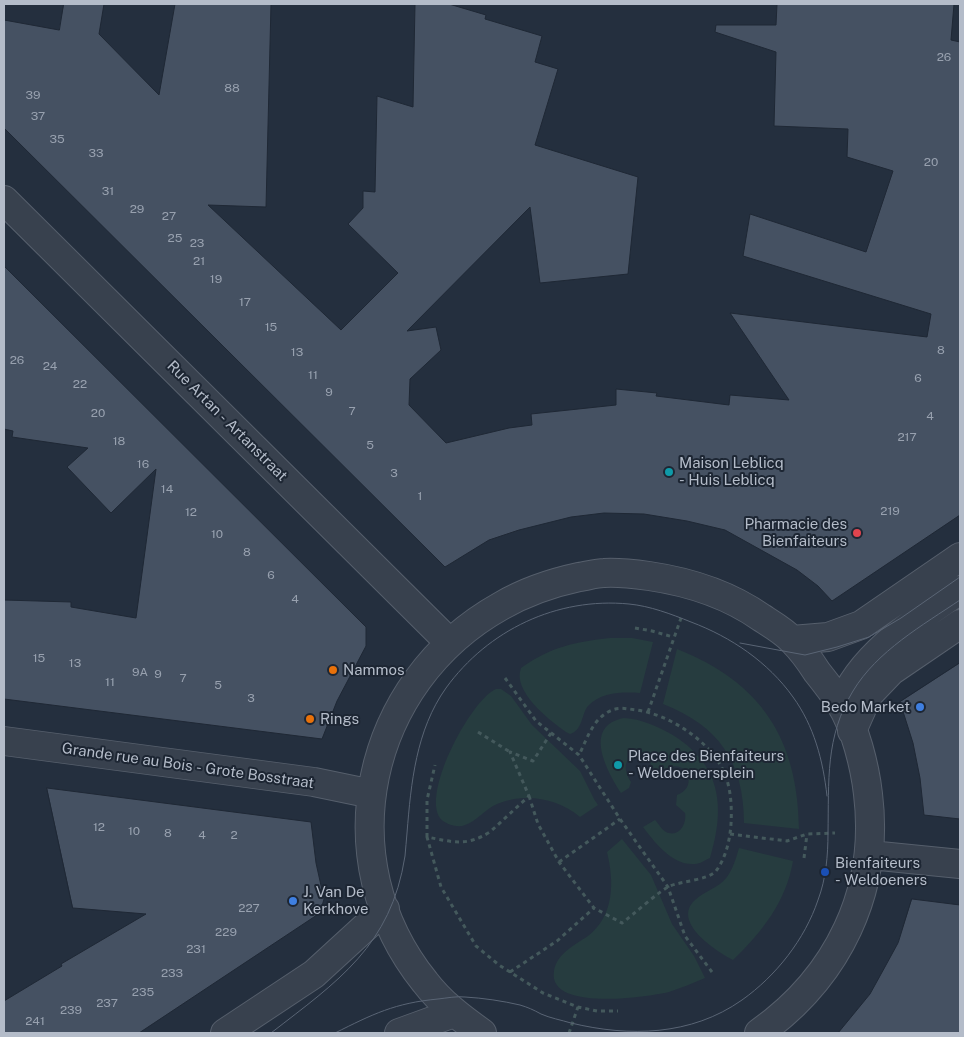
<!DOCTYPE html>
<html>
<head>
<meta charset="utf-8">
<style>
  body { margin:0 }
  #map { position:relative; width:964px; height:1037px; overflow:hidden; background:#242f3e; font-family:"Public Sans",sans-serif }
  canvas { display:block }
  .frame { position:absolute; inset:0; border:5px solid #b4bcc9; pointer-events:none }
</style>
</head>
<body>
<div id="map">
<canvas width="964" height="1037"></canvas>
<div class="frame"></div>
</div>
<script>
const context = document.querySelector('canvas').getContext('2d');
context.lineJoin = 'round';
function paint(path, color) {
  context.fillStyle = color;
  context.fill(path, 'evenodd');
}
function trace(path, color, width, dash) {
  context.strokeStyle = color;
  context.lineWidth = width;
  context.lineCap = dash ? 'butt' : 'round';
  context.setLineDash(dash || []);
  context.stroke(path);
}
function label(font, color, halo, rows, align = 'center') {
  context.font = font + ' "Public Sans",sans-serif';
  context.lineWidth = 4;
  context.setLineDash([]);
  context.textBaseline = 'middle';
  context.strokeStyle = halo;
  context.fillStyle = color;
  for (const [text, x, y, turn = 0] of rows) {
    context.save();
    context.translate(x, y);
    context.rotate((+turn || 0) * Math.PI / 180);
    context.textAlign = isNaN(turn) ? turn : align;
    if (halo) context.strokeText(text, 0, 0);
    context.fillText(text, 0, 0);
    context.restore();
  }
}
paint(new Path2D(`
  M610,638H632L653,642L640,693C623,692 601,692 588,706C581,715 583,730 570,734L566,732C549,720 512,691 521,668C551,647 574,642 610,638Z
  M677,649C761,682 798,739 799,829L744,823C744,762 719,726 663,704Z
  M496,689H501L511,696L532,725L580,771L594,799L598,805L580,817C556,797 521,792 493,806C484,811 475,822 465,825C458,828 449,825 443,821C417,800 471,699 496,689Z
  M624,718C642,719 656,726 671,734C721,764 726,806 710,858C705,860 700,864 695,864C673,866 655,843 643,827L655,820C659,824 661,829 666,832C679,838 687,824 685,813L676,805L677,795C703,785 680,751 663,774L652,770C651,746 612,752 631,782L629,788L621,793C607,771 582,726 624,718Z
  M622,839L651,875L672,924L694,956L705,978C693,983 681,988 669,992C648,997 547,1012 554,971C557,953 575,945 588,936C615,915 614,881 607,852Z
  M739,848L793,861C786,902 762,932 733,960C716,951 671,922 695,900C704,891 719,888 727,877C733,869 736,858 739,848Z`), '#263c3f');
const building = new Path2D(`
  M64,4H104L99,34L159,95L175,4H271L266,207L208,205L341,330L398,273L348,224L363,208V191L375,192L377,96L413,107L415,4H449L486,15L485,19L542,36L535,62L558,69L535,145L638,177L628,274L540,283L530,207L407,331L436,327L441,350L410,379L409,405L446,443L509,428L532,425L531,414L616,405V389L657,393L656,396L729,405L730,395L789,400L730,313L927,337L931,314L743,256L750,214L866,252L893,171L847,157L848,129L774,126L776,52L715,32L716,25H776L777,4H954L951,40L960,42V515L832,601L818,586L797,570L725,530L687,521L644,514L604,513L571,517L519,530L489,540L445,567L4,128V20L59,30Z
  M4,266L366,627V646L337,701L322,739L4,699V600L71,602V607L136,618L156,469L111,513L67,467L88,448L12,437L13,431L4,429Z
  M960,663V819L924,815L920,778L913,743L900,702Z
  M47,788L311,822L316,863L324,899L320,913L139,1033H4V1001L62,966L61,964L146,914L73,908Z
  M912,899L960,905V1033H838L870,994L886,965L898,943Z`);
paint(building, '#455162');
trace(building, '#1f2835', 1);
const minor = new Path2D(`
  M4,200L449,642
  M792,640L828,637L861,625L960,557
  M842,705C859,656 919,618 960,590
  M852,731L868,695L891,671L960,624
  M4,741L314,782L372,794
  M870,855L960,864
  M225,1033L314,974L385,909
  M399,1033L454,1013
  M482,1033C461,1018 441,1003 425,982C326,859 365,682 501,606C525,592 551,583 579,577C587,576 596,573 604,573C619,572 634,574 649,576C690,582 728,594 762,618C773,625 785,632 793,641C802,650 810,661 817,672C825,682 833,692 840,703C855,726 865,767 868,794C880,891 838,977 759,1033`);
trace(minor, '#565f6c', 30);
trace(new Path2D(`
  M635,628L652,631L673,637
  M505,678L536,721L579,755L620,819L668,887L685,936L712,972
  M648,712L681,618
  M478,732L510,752
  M551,733L533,761L510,752L529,796L490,832C465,847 454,842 427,837L441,887L476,946L499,965L543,993L578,1007L597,1011H618
  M529,796L538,824L559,862L594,908L622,923C633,915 659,891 670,886C682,881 708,880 716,871C726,858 730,839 731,824C732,807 731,788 724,772C710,741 670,715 637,710C627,709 618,706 608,712C592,721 587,739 579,755
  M730,834L787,841L807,834L835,833
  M427,837V800L435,765
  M804,858L807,834
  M559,862L620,819
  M510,972L557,941L594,908
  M569,1033L578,1007`), '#44595c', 3, [4, 4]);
trace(minor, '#38414e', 28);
trace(new Path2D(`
  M740,643L805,655L837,647L869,637L901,618L960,577
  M271,1033C338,981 391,946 405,856C406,848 406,841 407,833C411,783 416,730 446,688C488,630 557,597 629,604C650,606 671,614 691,622C731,637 768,662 793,697C814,726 823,760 827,796
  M335,1033C373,1014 395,1003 438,999C447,998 457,996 465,997C483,998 503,1001 520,1005C527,1007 534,1010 541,1014C550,1018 561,1020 571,1023C629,1037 691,1036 742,1000C776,976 805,939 818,900C826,879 828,855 828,833C829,781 825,737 853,691C877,651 923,625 960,600`), '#5a6575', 1);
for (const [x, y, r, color] of [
  [669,472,5,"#0f9aa8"],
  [857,533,5,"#e0444e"],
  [333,670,5,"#e8710a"],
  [920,707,5,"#3f7fe0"],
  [310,719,5,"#e8710a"],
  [618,765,5,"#0f9aa8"],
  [825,872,5,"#1a4fb4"],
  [293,901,5,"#3f7fe0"]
]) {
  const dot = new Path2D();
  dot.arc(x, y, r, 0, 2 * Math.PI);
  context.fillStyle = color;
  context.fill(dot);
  trace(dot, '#1d2633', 2);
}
label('12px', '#98a1af', null, [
  ["26",944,57],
  ["88",232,88],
  ["39",33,95],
  ["37",38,116],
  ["35",57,139],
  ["33",96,153],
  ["20",931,162],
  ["31",108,191],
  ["29",137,209],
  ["27",169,216],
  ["25",175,238],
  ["23",197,243],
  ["21",199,261],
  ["19",216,279],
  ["17",245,302],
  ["15",271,327],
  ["8",941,350],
  ["13",297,352],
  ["26",17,360],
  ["24",50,366],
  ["11",313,375],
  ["6",918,378],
  ["22",80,384],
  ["9",329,392],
  ["7",352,411],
  ["20",98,413],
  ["4",930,416],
  ["217",907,437],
  ["18",119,441],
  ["5",370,445],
  ["16",143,464],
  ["3",394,473],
  ["14",167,489],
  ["1",420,496],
  ["219",890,511],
  ["12",191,512],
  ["10",217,534],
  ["8",247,552],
  ["6",271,575],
  ["4",295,599],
  ["15",39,658],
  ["13",75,663],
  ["9A",140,672],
  ["9",158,674],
  ["7",183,678],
  ["11",110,682],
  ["5",218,685],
  ["3",251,698],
  ["12",99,827],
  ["10",134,831],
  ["8",168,833],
  ["4",202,835],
  ["2",234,835],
  ["227",249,908],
  ["229",226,932],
  ["231",196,949],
  ["233",172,973],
  ["235",143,992],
  ["237",107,1003],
  ["239",71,1010],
  ["241",35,1021]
]);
label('15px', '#b4bcc9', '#1d2633', [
  ["Rue Artan - Artanstraat",227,421,45],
  ["Grande rue au Bois - Grote Bosstraat",188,766,8]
]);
label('15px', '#b4bcc9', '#1d2633', [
  ["Maison Leblicq",679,463],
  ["- Huis Leblicq",679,480],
  ["Pharmacie des",847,524,"right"],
  ["Bienfaiteurs",847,541,"right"],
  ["Nammos",343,670],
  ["Bedo Market",910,707,"right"],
  ["Rings",320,719],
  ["Place des Bienfaiteurs",628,756],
  ["- Weldoenersplein",628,773],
  ["Bienfaiteurs",835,863],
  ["- Weldoeners",835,880],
  ["J. Van De",303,892],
  ["Kerkhove",303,909]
], 'left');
</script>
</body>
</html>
